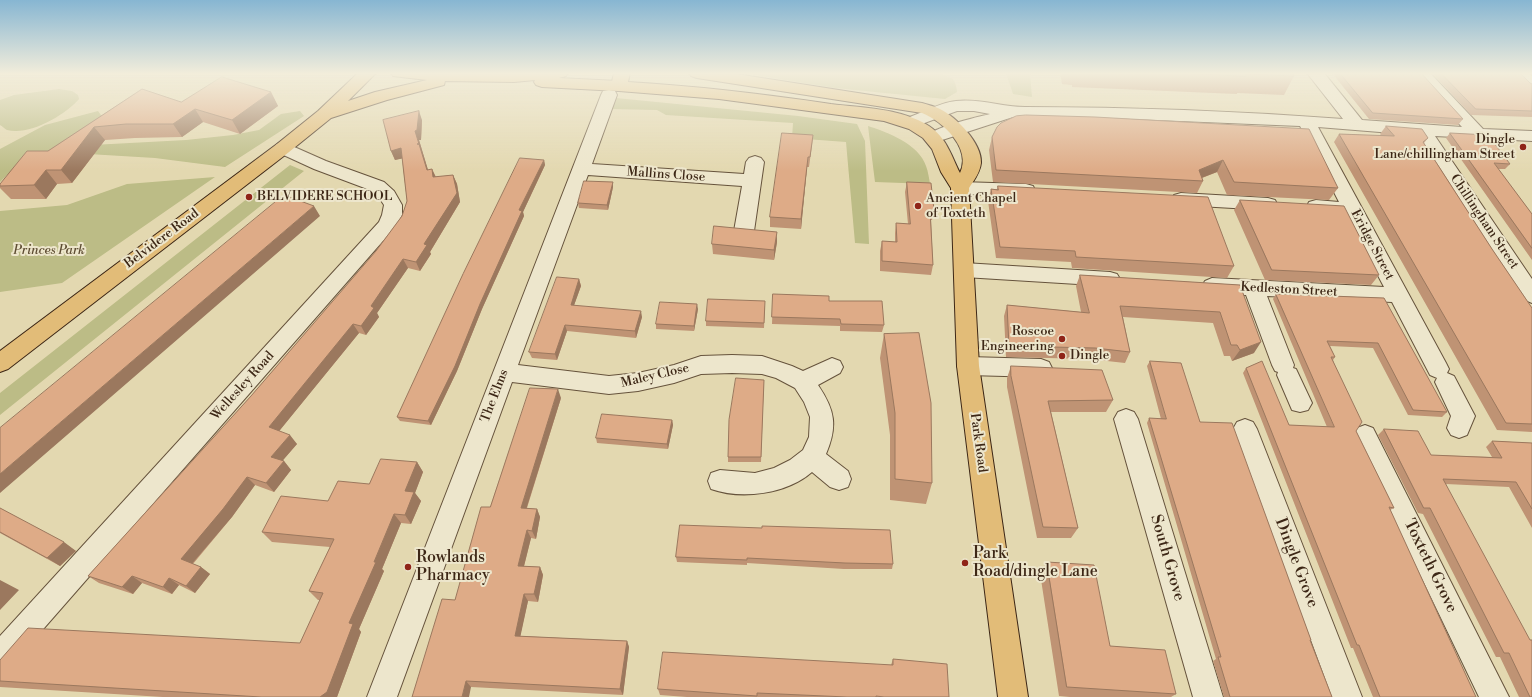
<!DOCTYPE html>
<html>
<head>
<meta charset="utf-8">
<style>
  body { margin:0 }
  canvas { display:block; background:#e3d8b0 }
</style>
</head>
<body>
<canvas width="1532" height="697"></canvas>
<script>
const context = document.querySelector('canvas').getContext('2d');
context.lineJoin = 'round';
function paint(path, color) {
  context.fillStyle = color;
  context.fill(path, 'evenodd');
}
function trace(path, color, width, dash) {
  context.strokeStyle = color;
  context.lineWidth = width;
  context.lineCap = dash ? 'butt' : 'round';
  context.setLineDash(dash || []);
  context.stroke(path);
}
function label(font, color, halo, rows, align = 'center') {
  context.font = font + ' "Libre Bodoni",serif';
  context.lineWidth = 4;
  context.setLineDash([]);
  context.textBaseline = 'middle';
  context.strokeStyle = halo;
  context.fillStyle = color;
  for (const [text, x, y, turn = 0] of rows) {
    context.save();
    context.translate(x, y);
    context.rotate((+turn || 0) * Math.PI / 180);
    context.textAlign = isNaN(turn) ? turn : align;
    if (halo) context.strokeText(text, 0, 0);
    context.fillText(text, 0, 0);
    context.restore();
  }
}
paint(new Path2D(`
  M742,73H936C950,76 956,77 957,92L945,99L835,88Z
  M1006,73H1030L1032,97L1013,94Z
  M59,89L72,91L78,95L79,99C65,115 30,136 7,130C5,129 2,126 0,125V100L14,95Z
  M616,98L798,116L857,124L865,141L869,244L855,243L846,142L792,138L793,123L666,115L657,110L611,109Z
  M98,111L106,122L92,145L186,140L233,135L259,130L281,114L300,111L304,116L225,167L155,158L55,152L7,175L0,182V149L45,125Z
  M868,126C887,132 919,144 926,166C928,171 929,178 930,184L875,182Z
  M290,165L304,171L0,415V393Z
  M215,177L62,283L0,292V211L67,205L127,184Z`), '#bcbc86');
const minor = new Path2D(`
  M1307,73H1324L1362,120L1462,127L1413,73H1430L1483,129L1532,131V141L1435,136L1532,279V303L1525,300L1417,135L1318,127L1446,363L1449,369L1447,373L1454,376L1475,416L1467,435L1459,438L1451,435L1447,428L1451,416L1435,382L1437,378L1430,375L1392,302L1267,296L1294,365L1293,368L1296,369L1312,403L1308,410L1300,412L1292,410L1277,375L1278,372L1275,371L1272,365L1246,295L1212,294L1205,291L1202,286L1205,281L1212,278L1384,287L1346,215L1309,210L1307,206L1309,202L1316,200L1339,202L1300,126L1083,117H1013L933,143L927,142L924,138C931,128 977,117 990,114L974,111H957L911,128L905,127L902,123L905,119C921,113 939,103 956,101C979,98 1002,107 1025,107C1131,107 1237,111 1343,119Z
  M1511,73H1529L1532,76V90L1526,88Z
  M609,90L615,91L617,95L592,164L744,174L746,162L749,158L755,156L761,158L764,162L754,231L751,236L744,238L737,236L734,231L742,186L588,175L518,365L609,376L638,373L674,365L701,356L732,355L762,356L792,366L803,371L832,358L840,361L843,367L840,373L818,385C835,410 838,426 826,454L848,471L851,479L848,487L839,490L830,487L812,472C787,494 742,500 711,489L708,481L711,473L720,470L755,473L774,468L790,460L803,450L809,437L810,417L804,402L795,388L776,378L762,374L732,373L701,374L674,383L638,391L609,394L512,382L397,697H367L601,95L603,91Z
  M283,142L326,161L384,182L394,191L402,205V215L396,226L10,667L0,671V636L379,222L382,215L384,205L380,199L370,190L314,169L277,152L274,148L277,144Z
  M960,182L1026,184L1033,186L1035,190L1033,194L1026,196L960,194L953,192L951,188L953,184Z
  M1181,193L1268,198L1275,200L1277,204L1275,208L1268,210L1181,205L1174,203L1172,199L1174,195Z
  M964,263L1110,272L1117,274L1120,279L1117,284L1110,286L964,277L957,275L954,270L957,265Z
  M968,357L1041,359L1049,362L1052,368L1049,374L1041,377L968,375L960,372L957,366L960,360Z
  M1126,409L1134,412L1138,419L1223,697H1193L1114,419L1118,412Z
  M1245,419L1253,422L1257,429L1362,697H1332L1233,429L1237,422Z
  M1365,425L1373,428L1509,697H1479L1353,435L1357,428Z`);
const major = new Path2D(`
  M358,73H376L348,101L375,92L427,80L393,76L391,73H568L566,76L559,78L619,81L625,83L627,86L625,89L619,91L542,87L536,85L534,82L535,80L514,82L445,81L444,85L387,100L331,118L289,152L8,369L0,372V351L277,144L318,111Z`);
const highway = new Path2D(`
  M614,73H630L628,82C696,86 764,94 831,104C863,108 901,108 929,126C946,137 951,155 960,173C972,149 943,121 922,113L697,78L691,76L689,73H730L922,103C928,105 934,106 940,109C956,117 982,143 981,163C980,173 974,180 969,188L979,366L1028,697H998L957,366L951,188L941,172L932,149L923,138L909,129L884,121L719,99L619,91L613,89L611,86Z`);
trace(minor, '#66533c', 2);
trace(major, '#3d2716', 2);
trace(highway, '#3d2716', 2);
paint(minor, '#ede6cc');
paint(major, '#e2bc78');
paint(highway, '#e2bc78');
paint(new Path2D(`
  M1060,73H1293L1294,76L1284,95L1237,93V94L1072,87V85L1062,84Z
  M1332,73H1421L1463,119L1458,125L1369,119Z
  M1432,73H1520L1530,83L1532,84V117L1471,115Z
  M142,89L181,102L271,92L278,106L240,134L203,122L182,137L135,138L105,140L72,183L57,184L46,199H11L0,188V184L48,151Z
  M1095,117L1338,188L1329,200L1227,195L1217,172L1202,178L1203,181L1197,193L993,182L989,150L992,137Z
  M422,120L421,140H419L428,170L432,169L436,177L453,175L457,184L460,202L430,252L431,254L420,271L408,268L377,313L379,317L366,335L359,333L279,431L297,444L282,461H284L291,470L274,492L255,485L232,517L193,564L201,567L210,574L195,593L179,585L172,594L142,583L133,594L99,583L88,576L251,396L376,251L402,216L407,201L402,158L395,160L391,151Z
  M1386,126L1428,138L1424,143L1492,249L1532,308V432L1497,430L1334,142L1339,134L1382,136L1380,134Z
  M1450,133L1510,164L1505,169H1498L1532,214V260L1446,138Z
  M813,135L812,145L809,167H807L801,229L770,227V217Z
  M544,160L545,165L523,212L524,216L482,309L457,371L431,425L400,421L397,417Z
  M907,182L934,210L932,220H931L933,265L931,275L880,271V251L882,241L895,242V233L896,223L908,224L905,192Z
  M998,186L1234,266L1227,278L1072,268L1071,262L996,258L988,201L991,189H997Z
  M613,187L608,210L579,208L578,203Z
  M1240,200L1379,275L1371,285L1265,280L1234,210Z
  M777,242L774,260L713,254L712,244Z
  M1080,275L1240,285L1254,353L1232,361L1230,356H1224L1213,323L1123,317L1130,352L1125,363L1089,359L1006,357L1004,316L1007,305L1081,312L1076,286Z
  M579,279L581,286L574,305L642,317L636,338L567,331L557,360L532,358L529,352Z
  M773,294L829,301L884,325L882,332L840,331V326L772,324Z
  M1276,294L1384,298L1447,412L1442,417L1408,415L1373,348L1330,346L1335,357L1333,360L1356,431L1394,508L1390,510L1476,697H1373L1353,648H1351L1243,373L1246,368L1289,425L1327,427L1273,299Z
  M765,306L764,328L706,326V321Z
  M698,309L694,331L656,329V324Z
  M884,334L932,483L926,504L890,500V435L880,358Z
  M1150,361L1200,422L1311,640L1310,641L1332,697H1224L1213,661L1216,659L1147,423L1149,418L1161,419L1147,366Z
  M1011,366L1113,400L1106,412H1051L1078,528L1071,538H1037L1007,387V378Z
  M764,380L761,462H728V457Z
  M561,398L527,508L537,509L540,517L536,539L531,538L524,566L540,567L543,575L538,602L528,601L520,636L627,641L629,647L623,695L471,687L412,697L455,600L490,507Z
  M672,420L673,425L668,449L597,443L596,438Z
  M1384,429L1431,455L1492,457L1486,447L1492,441L1532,443V528L1509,487L1446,484L1532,697H1519L1500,657H1496L1423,514L1418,513L1378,435Z
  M417,462L423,472L415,493L421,501L411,524L401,523L382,569L384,571L359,629L361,632L337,697H163L0,687V660L300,643L320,600H318L309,591L330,547L272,542L262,532L328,501L369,484Z
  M0,508L76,551L60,566L0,533Z
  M680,525L893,564L892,569H844L747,563V565L677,562L676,557Z
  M1047,562L1110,646L1176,694L1171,697H1070L1059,696L1040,573Z
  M893,659L949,697H687L660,695L658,689L891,665Z`), '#bf9374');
paint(new Path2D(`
  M271,92L278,106L240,134L232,120Z
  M195,109L203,122L182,137L173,124Z
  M419,111L422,120L421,140H419L431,180L427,170L415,131Z
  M94,127L105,140L72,183L61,170Z
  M401,148L405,158L395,160L391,151Z
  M808,157L807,167L801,229V219Z
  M544,160L545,165L523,212L524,216L482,309L457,371L431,425L428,421L480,304L519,210Z
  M1223,160L1217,172L1196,180L1199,170Z
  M432,169L436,178L433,177Z
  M46,170L57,184L46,199L34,185Z
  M453,175L457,184L460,202L430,252L431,254L420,271L416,262L424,244Z
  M613,182V187L608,210L607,205Z
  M314,206L320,216L0,493V474Z
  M777,232V242L774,260V250Z
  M403,259L408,268L377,313L379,317L366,335L361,326L371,306Z
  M579,279L581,286L572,311L571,305Z
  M697,304L698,309L694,331V326Z
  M641,311L642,317L636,338L635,331Z
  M353,324L359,333L276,435L269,427Z
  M565,325L567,331L557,360L555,354Z
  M1261,342L1254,353L1232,361L1240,350Z
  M558,389L561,398L524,516L521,508Z
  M672,420L673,425L668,449L667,444Z
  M290,435L297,444L278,466L271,457Z
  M284,461L291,470L274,492L266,483Z
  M417,462L423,472L415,493L421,501L411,524L405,515V491Z
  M247,477L255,485L232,517L190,566L181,559Z
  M537,509L540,517L536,539L532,531Z
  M394,514L401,523L382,569L384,571L359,629L361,632L337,697H320L349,623Z
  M527,530L531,538L522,574L518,566Z
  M64,542L76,551L60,566L47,558Z
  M201,567L210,574L195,593L186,586Z
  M540,567L543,575L538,602L534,594Z
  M132,576L142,583L133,594L122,587Z
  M169,578L179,585L172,594L163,587Z
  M0,580L19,590L0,610Z
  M524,594L528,601L519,643L515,636Z
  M627,641L629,647L623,695L620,689Z
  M466,681L471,687L469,697H462Z`), '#9b785e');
const building = new Path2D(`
  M1180,73H1293L1294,76L1245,74L1246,76Z
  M1340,73H1421L1463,119L1373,113Z
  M1441,73H1520L1530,83L1532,84V111L1476,109Z
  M222,77L271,92L232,120L195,109L173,124H126L94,127L61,170H46L34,185L0,186V184L27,151H48L142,89L181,102Z
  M419,111L417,130L415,131L419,144H417H419L427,170L432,169L433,177L453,175L457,193L424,244L427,245L416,262L403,259L371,306L374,308L361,326L353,324L269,427L290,435L271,457L284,461L266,483L247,477L223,509L181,559L201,567L186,586L169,578L163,587L132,576L122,587L88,576L251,396L376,251L402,216L407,201L401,148L391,151L383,120Z
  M1026,115L1095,117L1309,129L1338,188L1234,182L1223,160L1199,170L1203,181L996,170L992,137L997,127L1001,123L1016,116Z
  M1386,126L1422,129L1428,138L1423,142L1492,249L1532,308V424L1506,423L1339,134L1394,136Z
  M782,133L813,135L810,157H808L801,219L770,217Z
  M1450,133L1488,135L1510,164L1494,163L1532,214V248Z
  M520,158L544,160L519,210L522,211L480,304L455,366L428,421L397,417L463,274Z
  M584,181L613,182L607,205L578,203Z
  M907,182L931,183L934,210H930L933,265L882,261V241L897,242L896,223L910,224Z
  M998,186L1208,197L1234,266L1076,257L1075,251L1000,247L991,189L998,190Z
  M284,195L314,206L0,474V428Z
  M1240,200L1344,206L1379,275L1272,270Z
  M714,226L777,232L774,250L712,244Z
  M1080,275L1240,285L1261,342L1240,350L1237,345H1231L1220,312L1120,306L1130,352L1095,348L1009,346L1007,305L1089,313Z
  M557,277L579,279L571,305L641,311L635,331L565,325L555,354L529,352Z
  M773,294L829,296V301H882L884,325L841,324L840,319L772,317Z
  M1276,294L1384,298L1447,412L1413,410L1378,343L1327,341L1335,357H1331L1362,422L1356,431L1394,508L1389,507L1476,697H1380L1359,645H1357L1246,368L1262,361L1289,425L1334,427Z
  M708,299L765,301L764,323L706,321Z
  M660,302L697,304L694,326L656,324Z
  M919,333L931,403L932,483L895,479V413L884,334Z
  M1150,361L1181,363L1200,422L1232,423L1311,640H1310L1332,697H1230L1218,657H1221L1149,418L1166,419Z
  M1011,366L1102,370L1113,400L1048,401L1078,528L1043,527L1011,376Z
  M736,378L764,380L761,457H728L729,420Z
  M530,388L558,389L521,508L537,509L532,531L527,530L518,566L540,567L534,594H524L515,636L627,641L620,689L466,681L462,697H412L442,599L455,600L481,507H490Z
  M602,414L672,420L667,444L596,438Z
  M1384,429L1418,431L1431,455L1502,458L1492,441L1532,443V509L1516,482L1443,479L1530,640H1532V697H1530L1509,653H1504L1430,508H1424Z
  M381,459L417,462L405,491L414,492L405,515L394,514L374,562H376L349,623L353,624L327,692L320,697H261L0,681V660L28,628L300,643L323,593L309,591L334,539L262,532L281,496L328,501L338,481L369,484Z
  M0,508L64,542L47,558L0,532Z
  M680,525L762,528V526L890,530L893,564L845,563L747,558V560L676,557Z
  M1047,562L1094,565L1110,646L1165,650L1176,694L1067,687Z
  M663,652L893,665V659L947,664L949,697H884L876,696V697H847L757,693V696L658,689Z`);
paint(building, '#deab87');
trace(building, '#9b785e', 1);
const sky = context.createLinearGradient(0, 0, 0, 171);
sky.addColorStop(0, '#87b6d2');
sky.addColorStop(0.43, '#f2eddb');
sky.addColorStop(1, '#f2eddb00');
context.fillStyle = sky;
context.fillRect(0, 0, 1532, 171);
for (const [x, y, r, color] of [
  [1523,147,4,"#8f2418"],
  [249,197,4,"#8f2418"],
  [918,206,4,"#8f2418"],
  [1062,339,4,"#8f2418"],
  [1062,356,4,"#8f2418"],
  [965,563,4,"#8f2418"],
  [408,567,4,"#8f2418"]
]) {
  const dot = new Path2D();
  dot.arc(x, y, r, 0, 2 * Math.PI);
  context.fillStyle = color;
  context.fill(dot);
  trace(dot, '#ede6cc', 1.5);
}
label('13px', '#3d2716', '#ede6cc', [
  ["Dingle",1515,140,"right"],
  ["Lane/chillingham Street",1515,155,"right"],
  ["BELVIDERE SCHOOL",257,197],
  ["Ancient Chapel",926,199],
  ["of Toxteth",926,214],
  ["Roscoe",1054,332,"right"],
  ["Engineering",1054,347,"right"],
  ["Dingle",1070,356]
], 'left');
label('13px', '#3d2716', '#ede6cc', [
  ["Mallins Close",666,175,4],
  ["Chillingham Street",1484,222,56],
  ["Belvidere Road",162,239,-37],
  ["Eridge Street",1372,245,62],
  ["Kedleston Street",1289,290,3],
  ["Maley Close",655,376,-13],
  ["Wellesley Road",243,386,-48],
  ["The Elms",495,396,-69],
  ["Park Road",978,443,82]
]);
label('italic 13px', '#5d4c32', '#ede6cc', [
  ["Princes Park",49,251]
]);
label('16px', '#3d2716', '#ede6cc', [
  ["Park",973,554],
  ["Road/dingle Lane",973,572],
  ["Rowlands",416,558],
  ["Pharmacy",416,576]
], 'left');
label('16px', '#3d2716', '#ede6cc', [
  ["South Grove",1167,558,74],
  ["Dingle Grove",1296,563,69],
  ["Toxteth Grove",1430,566,64]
]);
</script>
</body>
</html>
